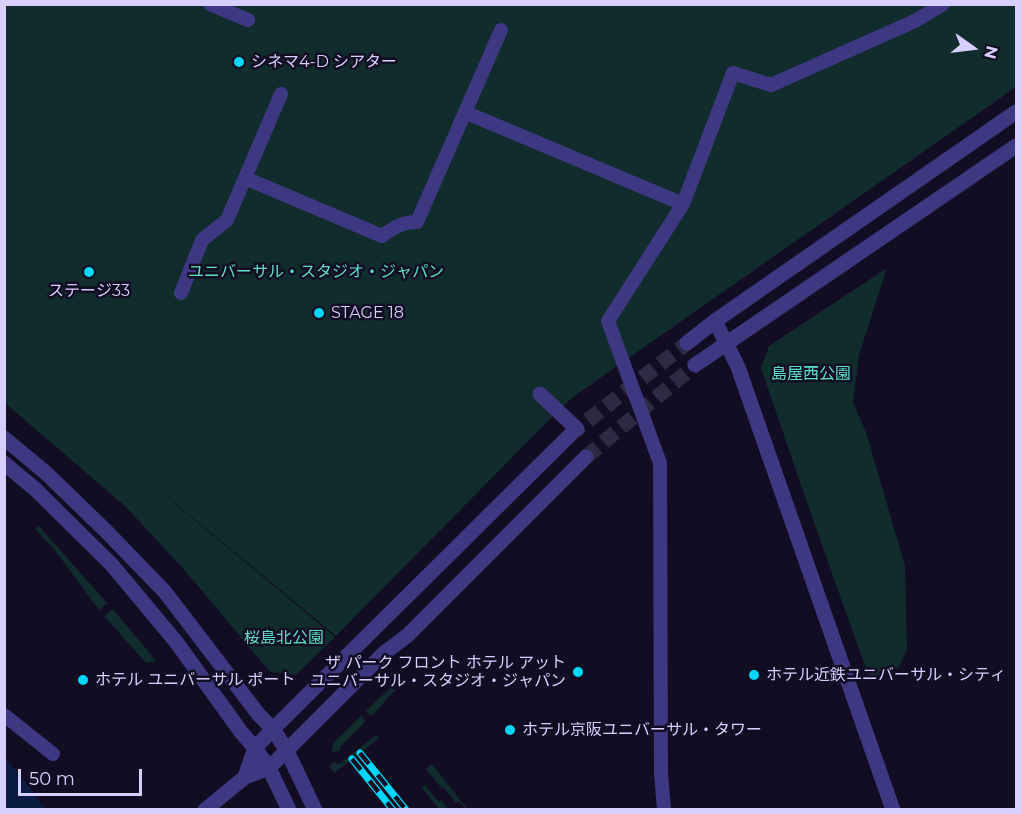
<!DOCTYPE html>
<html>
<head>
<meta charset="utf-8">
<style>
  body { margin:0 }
  #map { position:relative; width:1021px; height:814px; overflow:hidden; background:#120d22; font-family:Montserrat,sans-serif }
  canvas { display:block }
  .frame { position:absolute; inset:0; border:6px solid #d6cfff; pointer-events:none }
  .north { position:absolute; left:943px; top:18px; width:60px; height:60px; -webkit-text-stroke:4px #120d22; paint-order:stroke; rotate:104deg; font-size:16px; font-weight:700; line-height:24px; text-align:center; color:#d6cfff }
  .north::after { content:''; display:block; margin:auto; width:21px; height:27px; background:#d6cfff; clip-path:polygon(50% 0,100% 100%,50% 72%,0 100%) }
  .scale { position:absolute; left:18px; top:769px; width:124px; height:27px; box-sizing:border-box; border:3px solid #d6cfff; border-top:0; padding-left:8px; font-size:18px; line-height:21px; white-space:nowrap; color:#d6cfff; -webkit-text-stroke:4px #120d22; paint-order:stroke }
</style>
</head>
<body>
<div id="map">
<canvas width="1021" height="814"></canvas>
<div class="frame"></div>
<div class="north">N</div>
<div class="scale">50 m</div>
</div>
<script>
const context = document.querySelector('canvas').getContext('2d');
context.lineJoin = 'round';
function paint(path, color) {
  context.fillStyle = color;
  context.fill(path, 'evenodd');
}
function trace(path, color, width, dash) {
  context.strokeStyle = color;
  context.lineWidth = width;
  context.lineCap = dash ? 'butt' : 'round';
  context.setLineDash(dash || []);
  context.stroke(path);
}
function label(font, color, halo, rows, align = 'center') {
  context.font = font + ' Montserrat,"Noto Sans JP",sans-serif';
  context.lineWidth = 5;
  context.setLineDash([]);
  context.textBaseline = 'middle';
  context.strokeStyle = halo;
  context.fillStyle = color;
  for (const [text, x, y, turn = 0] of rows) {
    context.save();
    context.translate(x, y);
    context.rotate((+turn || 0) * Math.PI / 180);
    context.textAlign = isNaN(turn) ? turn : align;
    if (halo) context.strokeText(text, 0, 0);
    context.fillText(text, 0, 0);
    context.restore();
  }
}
paint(new Path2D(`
  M5,5H1016V87L573,397L554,415L336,636L96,438L5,360L96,438L335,637L296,675L270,672L188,574L126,507L5,403Z
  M887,268L859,355L853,402L866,432L905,566L907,649L899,667L870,680L806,500L761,368L769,346Z
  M38,525L107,603L99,610L54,549L35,529Z
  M113,609L156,661L146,663L104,616Z
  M391,687L395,690L373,715H370L366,711Z
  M362,715L365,722L340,747V751L332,752L334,742Z
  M376,735L379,738L334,773L330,768L331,763L336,762L338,765Z
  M432,764L467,809H465L459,801L456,803L444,788L442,789L426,769Z
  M425,785L439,802L441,800L448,809H439L422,788Z`), '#102c2c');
paint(new Path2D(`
  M5,757L46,809H5Z`), '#091b40');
trace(new Path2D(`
  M570,435L577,429L687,343
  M586,457L695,365`), '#2f2a43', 15, [15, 8]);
trace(new Path2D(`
  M210,4L248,20
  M474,116L683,204L733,73L771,85L915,21L943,4
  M245,178L382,236C393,228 402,222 417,222L501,30
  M181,293L202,240L227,220L281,94
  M4,715L53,754
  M664,810L661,774L660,463L608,321L683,204`), '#3e3882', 14);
trace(new Path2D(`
  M540,394L577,429`), '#3e3882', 15);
trace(new Path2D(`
  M715,321L738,367L893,810
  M687,343L715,321L1016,112
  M695,365L1016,146
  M4,438L46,473L105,530L165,592L259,715L273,729L287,751L315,810
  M4,463L35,489L112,565L177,643L241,732L255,748L269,768L289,810
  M245,777L269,768L383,654L408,635L586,457
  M205,810L245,777L255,748L273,729L570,435`), '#3e3882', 15);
const rail = new Path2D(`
  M360,753L406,810
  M352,759L393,810`);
trace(rail, '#00d7fa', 7);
trace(rail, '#120d22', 4.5, [14]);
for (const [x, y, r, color] of [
  [239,62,6,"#00d7fa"],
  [89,272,6,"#00d7fa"],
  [319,313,6,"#00d7fa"],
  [578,672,6,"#00d7fa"],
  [754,675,6,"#00d7fa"],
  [83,680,6,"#00d7fa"],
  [510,730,6,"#00d7fa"]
]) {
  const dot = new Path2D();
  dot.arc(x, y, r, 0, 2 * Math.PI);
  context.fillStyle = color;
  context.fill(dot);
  trace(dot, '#120d22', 2);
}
label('16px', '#d6cfff', '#120d22', [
  ["シネマ4-D シアター",251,62],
  ["ステージ33",89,291,"center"],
  ["STAGE 18",331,313],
  ["ザ パーク フロント ホテル アット",566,663,"right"],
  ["ユニバーサル・スタジオ・ジャパン",566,681,"right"],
  ["ホテル近鉄ユニバーサル・シティ",766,675],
  ["ホテル ユニバーサル ポート",95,680],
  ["ホテル京阪ユニバーサル・タワー",522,730]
], 'left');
label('16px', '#5ae0c4', '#120d22', [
  ["ユニバーサル・スタジオ・ジャパン",316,272],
  ["島屋西公園",811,374],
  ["桜島北公園",284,638]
]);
</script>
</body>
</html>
